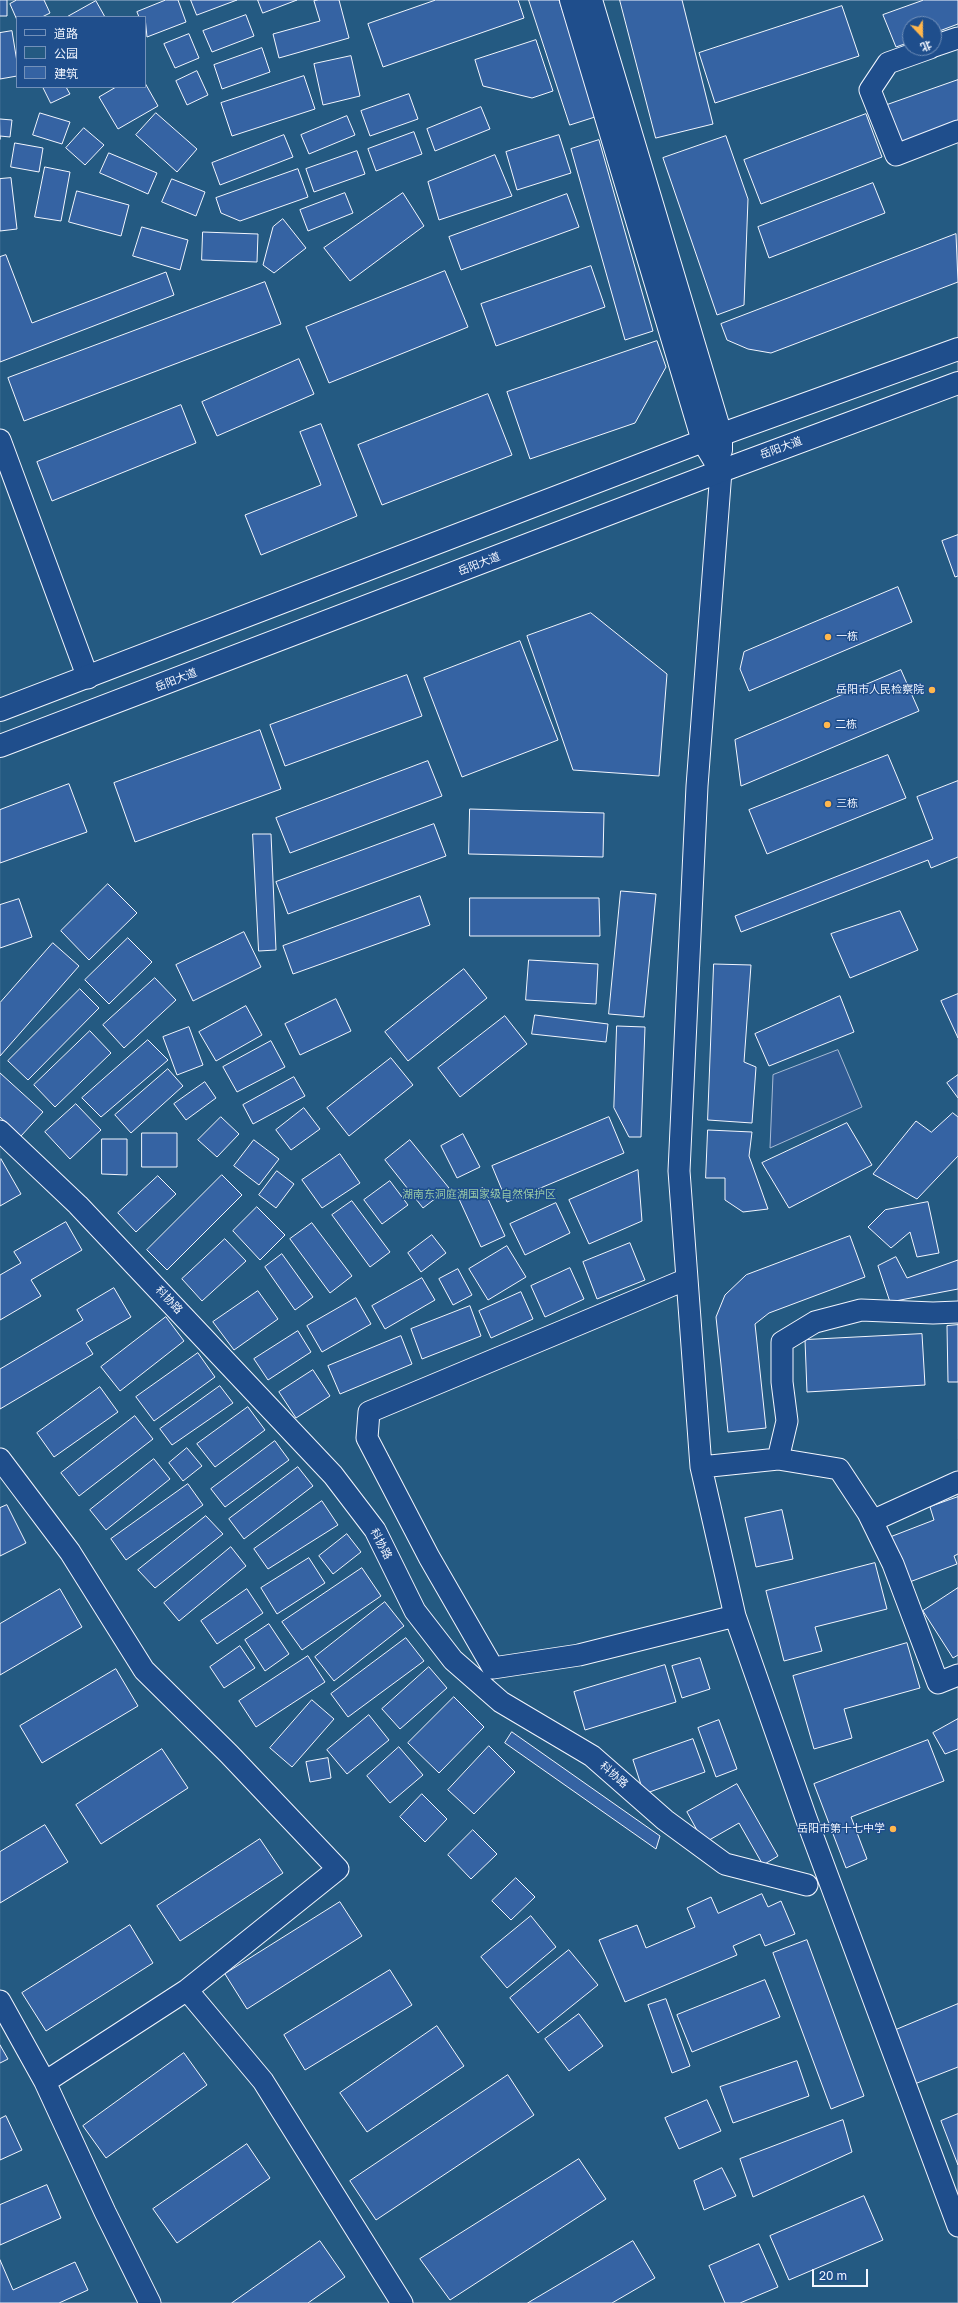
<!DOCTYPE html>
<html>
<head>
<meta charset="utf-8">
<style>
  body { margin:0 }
  #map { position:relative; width:958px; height:2303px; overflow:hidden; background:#1f4e8c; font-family:"Golos Text","Noto Sans SC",sans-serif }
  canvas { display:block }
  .legend { position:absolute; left:16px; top:16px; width:130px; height:72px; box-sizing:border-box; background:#1f4e8c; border:1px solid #7391ba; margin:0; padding:5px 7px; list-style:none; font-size:12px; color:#f2f6ff }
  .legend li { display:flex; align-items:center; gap:8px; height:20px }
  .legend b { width:20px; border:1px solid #7391ba }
  .north { position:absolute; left:902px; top:16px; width:40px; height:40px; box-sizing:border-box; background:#1f4e8c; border:1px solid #7391ba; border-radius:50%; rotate:158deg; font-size:11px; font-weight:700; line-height:16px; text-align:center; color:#f2f6ff }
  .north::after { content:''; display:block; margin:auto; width:14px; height:18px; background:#ffb74d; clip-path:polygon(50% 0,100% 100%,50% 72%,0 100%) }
  .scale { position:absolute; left:812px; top:2269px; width:56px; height:18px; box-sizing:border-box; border:2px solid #f2f6ff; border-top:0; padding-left:5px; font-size:12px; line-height:14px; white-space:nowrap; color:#f2f6ff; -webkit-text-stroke:3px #1f4e8c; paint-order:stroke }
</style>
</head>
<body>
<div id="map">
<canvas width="958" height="2303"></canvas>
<ul class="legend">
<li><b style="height:5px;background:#1f4e8c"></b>道路</li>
<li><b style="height:11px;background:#245a82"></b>公园</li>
<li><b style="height:11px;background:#3563a3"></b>建筑</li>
</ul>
<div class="north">北</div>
<div class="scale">20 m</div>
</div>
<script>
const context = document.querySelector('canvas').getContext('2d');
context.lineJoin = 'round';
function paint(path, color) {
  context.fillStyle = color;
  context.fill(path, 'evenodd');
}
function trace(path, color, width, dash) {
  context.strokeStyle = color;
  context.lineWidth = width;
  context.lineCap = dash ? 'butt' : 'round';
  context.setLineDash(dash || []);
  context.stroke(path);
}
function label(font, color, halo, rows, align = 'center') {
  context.font = font + ' "Golos Text","Noto Sans SC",sans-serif';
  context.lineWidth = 3;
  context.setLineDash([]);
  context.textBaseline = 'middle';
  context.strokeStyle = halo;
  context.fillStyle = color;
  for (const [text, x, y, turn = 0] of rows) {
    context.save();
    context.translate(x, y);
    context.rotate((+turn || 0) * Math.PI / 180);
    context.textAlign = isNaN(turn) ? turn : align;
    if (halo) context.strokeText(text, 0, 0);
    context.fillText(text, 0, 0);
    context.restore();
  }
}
const green = new Path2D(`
  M0,0H958V2303H0ZM17,17H145V87H17ZM910,24H934V48H910Z`);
paint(green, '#245a82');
trace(green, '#a8bbd7', 1);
const parking = new Path2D(`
  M838,1050L862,1107L770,1148L773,1075Z`);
paint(parking, '#305b95');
trace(parking, '#a8bbd7', 1);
const building = new Path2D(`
  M0,0H7V16H0Z
  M17,0H44L50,13L42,17H17V20L10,4Z
  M166,0H178L186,22L147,37L145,17H139L137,12Z
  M191,0H237L197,15Z
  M258,0H297L263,13Z
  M319,0H339L349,38L279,58L273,34L320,21L314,1Z
  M436,0H518L524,18L383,67L368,24Z
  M529,0H559L598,116L570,125Z
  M620,0H682L713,124L656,138Z
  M924,0H958V24L934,33V24H910V42L896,47L883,15Z
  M96,1L105,17H67Z
  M842,6L859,56L715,103L699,53Z
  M246,15L254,36L212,52L203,31Z
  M12,31L17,62V76L0,79V33Z
  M189,34L199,58L175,68L164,44Z
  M536,40L553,91L532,98L483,86L475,60Z
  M262,48L270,72L222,89L214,65Z
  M351,56L360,96L323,105L314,64Z
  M197,71L208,95L187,105L176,81Z
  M304,76L315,109L232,136L221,103Z
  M958,80V123L900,143L887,105Z
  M145,83L158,106L118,129L99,97L116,87H145Z
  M43,87H66L70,94L51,103Z
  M409,94L418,119L370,136L361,111Z
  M481,107L490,129L435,151L427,129Z
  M40,113L70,122L62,144L33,135Z
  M156,113L197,149L177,172L136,135Z
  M866,114L882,157L761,204L744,160Z
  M347,116L355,135L309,154L301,135Z
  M0,119L12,120L10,137L0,136V139Z
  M84,128L104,145L85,165L66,148Z
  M414,132L422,154L376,171L368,149Z
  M284,135L293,157L220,185L212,163Z
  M559,135L571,173L517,190L506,152Z
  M726,136L748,199L744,305L717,315L663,158Z
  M599,140L653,331L625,340L571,149Z
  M15,143L43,148L39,172L11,167Z
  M357,151L365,174L314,192L306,169Z
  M109,153L157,173L148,194L100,173Z
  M495,155L512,196L439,220L428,182Z
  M45,167L70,172L61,221L35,217Z
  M298,169L308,197L240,221L221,213L216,198Z
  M11,178L17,229L0,231V179Z
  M172,179L205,192L196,216L162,202Z
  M873,183L885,213L769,258L758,227Z
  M77,191L129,205L121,236L69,222Z
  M345,193L353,213L308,231L300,210Z
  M403,193L424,226L350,281L324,248Z
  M567,194L579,227L461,270L449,237Z
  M283,219L306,248L274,273L263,265L273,227Z
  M142,227L188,240L180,270L133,256Z
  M203,232L258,234L257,262L202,260Z
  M956,234L958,282L771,353L748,349L727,340L721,324Z
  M6,255L32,323L166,272L174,295L0,362V257Z
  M591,266L605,307L496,346L481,304Z
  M445,271L468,327L329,383L306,327Z
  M265,282L281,324L24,421L8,378Z
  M657,341L666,367L635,423L530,459L507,392Z
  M299,359L314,394L217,436L202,402Z
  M488,394L512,455L382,505L358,445Z
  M181,405L196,443L52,501L37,462Z
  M321,424L357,516L261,555L245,515L321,485L300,432Z
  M958,535V576L955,577L942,541Z
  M898,587L912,622L749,691L740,669L744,652Z
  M591,613L667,674L659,776L573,770L527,636Z
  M520,641L558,740L462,777L424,678Z
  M901,670L919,711L741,786L735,740Z
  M407,675L422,716L285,766L270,725Z
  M260,730L281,789L135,842L114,783Z
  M888,755L906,798L767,854L749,810Z
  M428,761L442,796L290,853L276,818Z
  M958,781V857L931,868L928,860L741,932L735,916L933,839L917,797Z
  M69,784L87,832L0,863V810Z
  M470,809L604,813L603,857L469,854Z
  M434,824L446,856L288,914L276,882Z
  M253,834H271L276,950L259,951Z
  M108,884L137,913L89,960L61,931Z
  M621,891L656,894L644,1017L609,1014Z
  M420,896L430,925L293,974L283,946Z
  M470,898H599L600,936H470Z
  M19,899L32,937L0,948V905Z
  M900,911L918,950L850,978L831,934Z
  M244,932L261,967L193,1001L176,965Z
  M128,938L152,962L109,1004L85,980Z
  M53,943L79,966L0,1056V1003Z
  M529,960L598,964L596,1004L526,1000Z
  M714,964L751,965L744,1062L756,1067L752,1123L708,1120Z
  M464,969L487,998L408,1061L385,1032Z
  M155,978L176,1000L124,1048L103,1025Z
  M80,989L99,1008L28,1080L8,1061Z
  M958,994V1038L941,1001Z
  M840,996L854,1032L769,1066L755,1034Z
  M336,999L351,1031L300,1055L285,1024Z
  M246,1006L262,1035L216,1061L199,1032Z
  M535,1015L608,1024L606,1042L532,1034Z
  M505,1016L527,1044L460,1097L438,1068Z
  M617,1026L645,1027L641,1137H629L614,1108Z
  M189,1027L203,1065L177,1075L163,1037Z
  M90,1031L111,1053L55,1107L34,1085Z
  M148,1040L168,1060L101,1117L82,1098Z
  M271,1041L285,1067L237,1092L223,1067Z
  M391,1058L413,1085L349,1136L327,1108Z
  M168,1069L183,1086L131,1133L115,1115Z
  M0,1073L43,1112L21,1136L0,1117Z
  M958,1075V1098L947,1083Z
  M294,1077L305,1096L253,1124L243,1105Z
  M205,1082L216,1098L186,1120L174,1104Z
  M76,1104L101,1130L70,1159L45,1132Z
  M304,1108L320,1129L291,1150L276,1130Z
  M953,1113L958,1117V1156L917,1199L873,1174L916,1121L931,1132Z
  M221,1117L239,1134L217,1157L198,1140Z
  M609,1117L624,1153L507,1202L492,1166Z
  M847,1123L872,1165L789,1208L762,1163Z
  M708,1130L752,1132L749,1156L768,1209L743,1212L725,1200V1178H706Z
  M142,1133H177V1167H142Z
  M463,1134L480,1167L457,1178L441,1146Z
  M102,1139H127V1175L102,1174Z
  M254,1140L279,1159L259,1185L234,1166Z
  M410,1140L449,1188L423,1208L385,1160Z
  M340,1154L360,1183L322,1208L302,1180Z
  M1,1159L21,1194L0,1206V1160Z
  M638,1170L642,1221L589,1244L569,1200Z
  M277,1171L294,1184L276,1208L259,1195Z
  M222,1175L242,1195L167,1270L147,1250Z
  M158,1176L176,1194L136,1232L118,1213Z
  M390,1181L408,1205L382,1224L364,1200Z
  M483,1188L505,1236L481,1247L459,1199Z
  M352,1201L390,1252L370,1267L332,1215Z
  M928,1202L939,1253L917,1257L910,1232L891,1248L868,1227L885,1210Z
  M556,1203L570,1233L525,1255L510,1224Z
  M257,1207L285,1235L260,1260L233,1231Z
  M66,1222L82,1250L31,1280L41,1296L0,1320V1275L21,1263L14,1252Z
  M312,1223L352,1276L330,1293L290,1239Z
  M432,1235L446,1253L421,1272L408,1253Z
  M850,1236L865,1277L769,1313L755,1324L766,1428L728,1432L716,1317L725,1295L746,1275Z
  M225,1239L246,1261L202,1301L182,1279Z
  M630,1243L645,1280L597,1299L583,1262Z
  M507,1246L526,1277L488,1300L469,1269Z
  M282,1254L313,1297L295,1310L265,1267Z
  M896,1257L907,1278L958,1260V1289L890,1302L878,1266Z
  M570,1268L584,1299L545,1317L531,1286Z
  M458,1269L472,1295L453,1305L439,1279Z
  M422,1278L435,1300L385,1329L372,1306Z
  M114,1288L131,1317L86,1343L93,1354L0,1409V1369L83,1320L77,1310Z
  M258,1291L278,1319L234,1350L213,1322Z
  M521,1292L533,1319L491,1338L479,1311Z
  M356,1298L371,1324L322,1352L307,1326Z
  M470,1306L481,1336L422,1359L411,1329Z
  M166,1317L184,1341L120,1391L101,1367Z
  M958,1325V1382H948L947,1326Z
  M298,1331L311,1352L268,1380L254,1359Z
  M922,1334L925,1385L807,1392L805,1340Z
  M401,1336L412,1364L340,1394L328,1366Z
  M198,1353L215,1377L154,1421L136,1397Z
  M313,1370L330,1396L296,1418L279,1392Z
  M220,1386L233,1403L172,1445L160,1429Z
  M100,1387L118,1412L54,1457L37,1433Z
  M248,1407L265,1430L215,1467L197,1444Z
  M135,1416L153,1439L79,1496L61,1473Z
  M275,1441L289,1460L225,1507L211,1489Z
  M187,1448L202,1466L183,1481L169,1463Z
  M154,1459L170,1479L106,1530L90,1510Z
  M298,1467L313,1486L244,1539L229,1519Z
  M188,1484L203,1505L126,1560L111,1539Z
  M958,1497V1554L954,1556L957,1564L907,1583L890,1537L934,1520L930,1507Z
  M322,1501L338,1525L268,1569L254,1549Z
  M7,1505L26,1543L0,1556V1508Z
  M782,1510L793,1559L756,1567L745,1518Z
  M206,1516L223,1534L155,1588L138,1570Z
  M347,1534L361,1552L333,1574L319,1556Z
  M231,1547L246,1566L179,1621L164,1603Z
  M309,1558L325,1583L277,1614L261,1588Z
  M875,1563L887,1609L815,1627L822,1651L784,1661L766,1591Z
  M362,1568L381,1596L302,1650L282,1622Z
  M958,1588V1655L953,1658L923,1611Z
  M60,1589L82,1627L0,1675V1624Z
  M247,1589L263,1613L217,1644L201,1621Z
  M385,1602L404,1626L334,1681L315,1657Z
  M269,1624L289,1654L265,1671L245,1640Z
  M406,1638L424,1661L348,1717L331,1694Z
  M907,1643L920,1688L844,1709L852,1738L814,1749L793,1676Z
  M240,1646L255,1668L224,1688L210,1667Z
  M308,1656L325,1682L256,1727L239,1701Z
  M700,1658L710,1689L682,1698L672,1666Z
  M665,1665L676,1702L585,1730L574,1692Z
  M429,1667L447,1688L400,1729L382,1709Z
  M116,1669L138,1706L42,1763L20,1726Z
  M454,1697L484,1727L439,1773L408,1743Z
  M312,1700L334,1719L292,1767L270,1748Z
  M369,1715L389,1740L347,1774L327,1750Z
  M958,1719V1749L945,1754L933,1733Z
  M719,1720L737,1769L716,1777L698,1728Z
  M512,1732L660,1836L656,1849L505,1743Z
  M693,1739L705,1772L644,1794L633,1760Z
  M928,1740L944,1781L851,1817L867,1859L846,1868L814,1784Z
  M489,1746L515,1772L474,1814L448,1790Z
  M399,1747L423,1775L390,1803L367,1776Z
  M162,1749L188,1788L101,1844L76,1805Z
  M328,1758L331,1778L310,1782L306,1762Z
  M737,1784L778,1856L763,1865L739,1823L704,1843L687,1812Z
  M422,1794L447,1819L425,1842L400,1817Z
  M45,1825L68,1862L0,1903V1852Z
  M473,1830L497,1854L471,1879L448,1855Z
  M260,1839L283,1873L180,1941L157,1906Z
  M516,1878L535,1897L511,1920L492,1901Z
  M762,1894L768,1907L781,1901L795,1934L765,1946L760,1934L733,1946L737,1955L625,2002L599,1940L637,1925L646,1948L695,1927L687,1908L711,1897L718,1913Z
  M340,1902L362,1936L247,2009L225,1974Z
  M531,1916L556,1947L507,1988L481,1957Z
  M130,1925L153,1963L46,2031L22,1993Z
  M807,1940L864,2096L831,2109L773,1953Z
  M569,1950L598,1985L538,2033L510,1998Z
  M390,1970L412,2005L305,2070L284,2035Z
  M765,1980L780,2017L692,2052L677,2015Z
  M666,1999L690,2066L672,2073L648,2005Z
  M958,2004V2067L912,2085L891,2032Z
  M579,2014L603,2046L569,2071L545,2039Z
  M437,2026L464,2066L367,2132L340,2093Z
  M0,2045L8,2059L0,2063Z
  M184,2053L207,2085L106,2158L83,2126Z
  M797,2061L809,2096L733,2123L720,2087Z
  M508,2075L534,2115L376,2220L350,2181Z
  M707,2100L721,2131L679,2149L665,2118Z
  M958,2114V2165L941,2121Z
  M6,2116L22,2150L0,2160V2119Z
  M843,2120L852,2152L753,2197L740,2159Z
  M247,2144L270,2178L177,2243L153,2209Z
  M579,2159L606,2199L450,2300L420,2259Z
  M722,2168L736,2196L704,2210L694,2181Z
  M47,2185L61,2218L0,2245V2205Z
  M864,2196L883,2240L789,2280L770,2236Z
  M320,2241L345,2277L308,2303H232Z
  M633,2241L655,2278L612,2303H528Z
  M759,2244L778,2287L740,2303H725L709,2266Z
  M0,2260L13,2290L75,2262L88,2290L59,2303H0Z`);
paint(building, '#3563a3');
trace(building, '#f2f6ff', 1);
const minor = new Path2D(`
  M934,46L958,38
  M930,48L888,63L870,90L896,155L958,131
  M0,440L88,678
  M721,471L697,786L679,1171L701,1467L735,1616L806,1818L958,2226
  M0,1131L78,1205L333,1475L375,1530L415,1611L453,1660L501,1702L592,1756L665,1820L725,1864L807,1885
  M687,1279L369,1412L367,1438L429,1557L493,1668L579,1655L735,1616
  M0,1459L70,1552L144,1670L229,1754L338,1869L187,1990
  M778,1459L787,1421L782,1382V1342L815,1322L861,1310L933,1313L958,1312
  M701,1467L778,1459L839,1469L868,1513L893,1564L938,1683L958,1675
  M872,1521L958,1482
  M0,2001L45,2082L105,2212L150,2303
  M45,2082L187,1990L263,2081L402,2303`);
const major = new Path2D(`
  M571,0L703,441L721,471
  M591,0L721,435V450
  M0,710L703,441L958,349
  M0,746L721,471L958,383`);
trace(minor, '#f2f6ff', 23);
trace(major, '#f2f6ff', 24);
trace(minor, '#1f4e8c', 21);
trace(major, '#1f4e8c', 22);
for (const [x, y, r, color] of [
  [828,637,4,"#ffb74d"],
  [932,690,4,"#ffb74d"],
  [827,725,4,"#ffb74d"],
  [828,804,4,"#ffb74d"],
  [893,1829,4,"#ffb74d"]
]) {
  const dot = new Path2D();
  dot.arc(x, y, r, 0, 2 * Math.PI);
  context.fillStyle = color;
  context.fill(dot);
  trace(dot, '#1f4e8c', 1.5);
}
label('11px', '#f2f6ff', '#1f4e8c', [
  ["岳阳大道",781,448,-20],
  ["岳阳大道",479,564,-21],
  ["岳阳大道",176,680,-21],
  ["科协路",169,1300,46],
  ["科协路",381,1544,62],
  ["科协路",614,1775,41]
]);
label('11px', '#f2f6ff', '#1f4e8c', [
  ["一栋",836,637],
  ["岳阳市人民检察院",924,690,"right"],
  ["二栋",835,725],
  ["三栋",836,804],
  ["岳阳市第十七中学",885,1829,"right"]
], 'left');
label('11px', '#97c8a6', '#1f4e8c', [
  ["湖南东洞庭湖国家级自然保护区",479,1195]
]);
</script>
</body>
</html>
